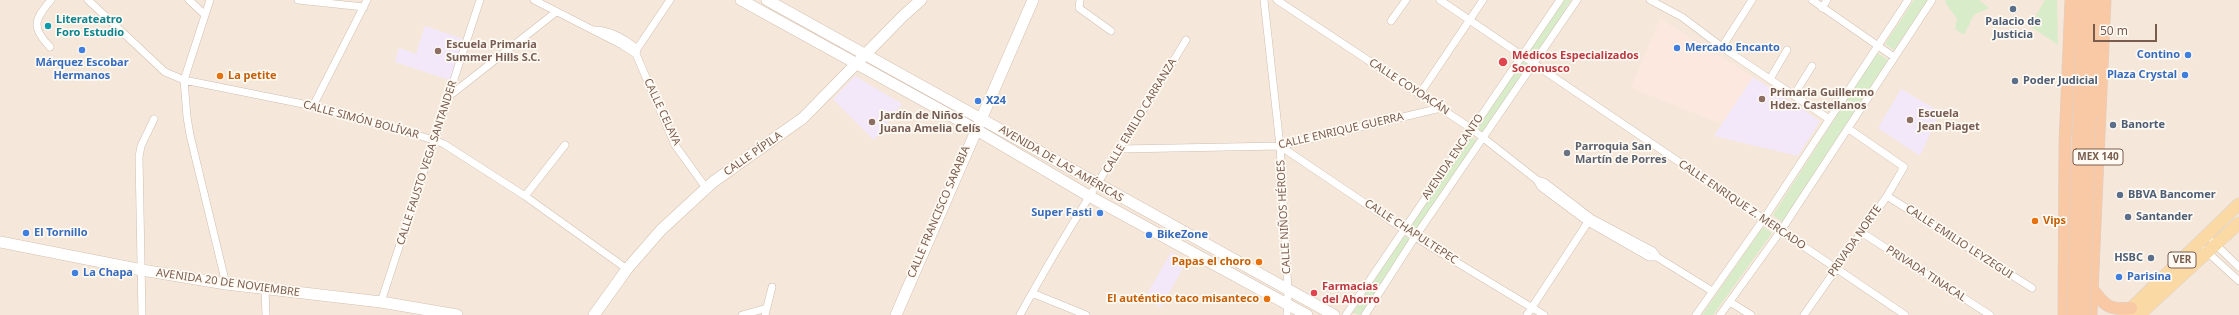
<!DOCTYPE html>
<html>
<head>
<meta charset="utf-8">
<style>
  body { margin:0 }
  #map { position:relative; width:2239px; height:315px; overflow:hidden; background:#fdf6ec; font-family:"Noto Sans",sans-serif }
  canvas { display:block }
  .scale { position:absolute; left:2093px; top:24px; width:64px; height:18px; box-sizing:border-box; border:2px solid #7a5c4d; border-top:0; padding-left:5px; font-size:12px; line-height:14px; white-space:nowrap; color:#7a5c4d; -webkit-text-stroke:3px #fffaf3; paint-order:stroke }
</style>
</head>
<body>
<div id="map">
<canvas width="2239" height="315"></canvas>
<div class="scale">50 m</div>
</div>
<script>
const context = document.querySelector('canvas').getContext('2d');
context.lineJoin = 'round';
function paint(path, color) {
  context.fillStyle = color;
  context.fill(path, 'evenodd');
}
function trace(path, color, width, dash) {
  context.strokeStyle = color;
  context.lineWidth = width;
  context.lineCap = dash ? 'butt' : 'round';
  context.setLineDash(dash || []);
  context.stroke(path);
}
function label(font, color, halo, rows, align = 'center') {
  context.font = font + ' "Noto Sans",sans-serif';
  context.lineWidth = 3.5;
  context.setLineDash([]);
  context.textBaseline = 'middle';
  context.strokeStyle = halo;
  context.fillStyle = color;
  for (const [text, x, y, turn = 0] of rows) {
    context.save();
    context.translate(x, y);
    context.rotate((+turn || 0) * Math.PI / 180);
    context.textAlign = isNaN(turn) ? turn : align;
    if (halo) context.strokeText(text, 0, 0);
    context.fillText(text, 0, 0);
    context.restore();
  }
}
paint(new Path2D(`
  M0,0H2239V315H0Z`), '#f5e8da');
paint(new Path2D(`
  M1660,19L1753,77L1722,124L1631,88Z`), '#fde8e0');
paint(new Path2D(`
  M425,26L463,39L450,80L395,62L399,48L416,54Z
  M855,76L902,104L874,140L833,99Z
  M1753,77L1820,121L1798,156L1714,136Z
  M1901,89L1940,112L1920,156L1878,128Z
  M1171,252L1187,261L1161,307L1145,298Z`), '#f3e8fa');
paint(new Path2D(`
  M1560,0H1571L1537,56L1530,51Z
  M1914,0H1928L1894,50L1885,44Z
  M1946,0H1979L1989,8L1974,15L1964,35L1955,29L1957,19L1945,2Z
  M2045,0H2057L2058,45L2030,26Z
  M1877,53L1888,60L1782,222L1773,215Z
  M1525,58L1532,63L1484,133L1477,128Z
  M1471,137L1477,141L1418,231L1411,226Z
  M1763,227L1772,233L1713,315H1702Z
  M1404,235L1411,240L1361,315L1353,313Z`), '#d8ecc9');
const minor = new Path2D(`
  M88,0L165,72L184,80L313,106L434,140L444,144L525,196L627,269
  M189,0L204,14
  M210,0L184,80L187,117L190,135L226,284
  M298,0L364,7
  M534,0L622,45L636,54
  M1080,0L1079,8L1111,31
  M1264,0L1280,146L1288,291L1287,315
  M1277,0L1472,129L1537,180L1544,182L1591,218L1653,251L1657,257
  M1440,0L1905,315
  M1650,0L1682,17L1722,47L1829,119
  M1812,0L1894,57
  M1822,8L1827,0
  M1391,21L1406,0
  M594,30C610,30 625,39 637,49
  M50,47C31,27 34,20 51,0
  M1722,47L1752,0
  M636,54L675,145L706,188
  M636,54L637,49L670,0
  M1770,79L1787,50
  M1419,95L1483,0
  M1794,95L1812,66
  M448,97L556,12
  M313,106L367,0
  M1280,146L1415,237L1544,315
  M1121,149L1280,146L1441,108
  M1537,180L1541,187L1588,222L1649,257H1657L1712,291
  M525,196L565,145
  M1887,196L2032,288
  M1861,232L1990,315
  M2213,242L2239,267
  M2205,250L2239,281
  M265,290L266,315
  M1032,293L1086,315
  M381,302L480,0
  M1730,302L1751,315
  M142,315L139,157L141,146L154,119
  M742,315L767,308
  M765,315L772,287
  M1020,315C1071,221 1131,132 1186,40
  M1346,315L1560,0
  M1365,315L1415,237L1577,0
  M1527,315L1588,222
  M1696,315L1763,220L1908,0
  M1720,315L1780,232L1932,0
  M1804,315L1887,196L1904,167L1849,129`);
const secondary = new Path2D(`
  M741,0L975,129L1089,196L1307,315
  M767,0L1334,315
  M0,242L142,270L226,284L381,302L457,315
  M594,315L627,269L661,230L713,182L803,118L903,16L921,0
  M896,315L1033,0`);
const primary = new Path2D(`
  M2124,315L2239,204
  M2139,315L2239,223`);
const trunk = new Path2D(`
  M2079,115L2083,0
  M2090,117L2094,0
  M2091,287C2103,304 2108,311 2131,308
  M2064,315L2065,143L2071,0
  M2091,315L2105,0`);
trace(minor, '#d1beb0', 8);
trace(secondary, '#d6c0b0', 12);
trace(primary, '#dad1cd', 13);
trace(trunk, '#dad1cd', 13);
trace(minor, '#fff', 7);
trace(secondary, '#fff', 11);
trace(primary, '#fbd9a5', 12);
trace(trunk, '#f9c8a4', 12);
const trunkBridge = new Path2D(`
  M2073,315L2079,115
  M2084,315L2090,117`);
trace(trunkBridge, '#dad1cd', 13, []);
trace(trunkBridge, '#f9c8a4', 12);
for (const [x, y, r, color] of [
  [2013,9,4,"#5c6f8a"],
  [48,26,4,"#0f9aa8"],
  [1677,48,4,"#3f7fe0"],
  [82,50,4,"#3f7fe0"],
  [438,51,4,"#8d6e63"],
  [2188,55,4,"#3f7fe0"],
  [1503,62,5,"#e0444e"],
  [2185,75,4,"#3f7fe0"],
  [220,76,4,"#e8710a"],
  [2015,81,4,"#5c6f8a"],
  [1762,99,4,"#8d6e63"],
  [978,101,4,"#3f7fe0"],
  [1910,120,4,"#8d6e63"],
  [872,122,4,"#8d6e63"],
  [2113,125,4,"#5c6f8a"],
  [1567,153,4,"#6b7280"],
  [2120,195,4,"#5c6f8a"],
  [1100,213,4,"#3f7fe0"],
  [2128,217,4,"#5c6f8a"],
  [2035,221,4,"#e8710a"],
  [26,233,4,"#3f7fe0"],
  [1149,235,4,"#3f7fe0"],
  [2151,258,4,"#5c6f8a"],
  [1259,262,4,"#e8710a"],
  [75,273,4,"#3f7fe0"],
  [2119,277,4,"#3f7fe0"],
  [1314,293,4,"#e0444e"],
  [1267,299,4,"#e8710a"]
]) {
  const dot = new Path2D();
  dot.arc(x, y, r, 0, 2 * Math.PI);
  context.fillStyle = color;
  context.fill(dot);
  trace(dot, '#fffaf3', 1.5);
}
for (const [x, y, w] of [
  [2098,157,50],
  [2182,260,28]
]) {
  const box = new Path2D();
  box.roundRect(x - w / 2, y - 8, w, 16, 3);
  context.fillStyle = '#fffaf3';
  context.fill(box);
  trace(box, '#7a5c4d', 1);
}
label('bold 10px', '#7a5c4d', null, [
  ["MEX 140",2098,157],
  ["VER",2182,260]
]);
label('bold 11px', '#0d838f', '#fffaf3', [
  ["Literateatro",56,20],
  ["Foro Estudio",56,33]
], 'left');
label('bold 11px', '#4e5e75', '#fffaf3', [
  ["Palacio de",2013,22,"center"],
  ["Justicia",2013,35,"center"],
  ["Poder Judicial",2023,81],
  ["Banorte",2121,125],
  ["BBVA Bancomer",2128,195],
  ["Santander",2136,217],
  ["HSBC",2143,258,"right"]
], 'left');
label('bold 11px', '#785e54', '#fffaf3', [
  ["Escuela Primaria",446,45],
  ["Summer Hills S.C.",446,58],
  ["Primaria Guillermo",1770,93],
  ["Hdez. Castellanos",1770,106],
  ["Escuela",1918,114],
  ["Jean Piaget",1918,127],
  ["Jardín de Niños",880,116],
  ["Juana Amelia Celís",880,129]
], 'left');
label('bold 11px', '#366cbe', '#fffaf3', [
  ["Mercado Encanto",1685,48],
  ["Contino",2180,55,"right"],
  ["Márquez Escobar",82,63,"center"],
  ["Hermanos",82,76,"center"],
  ["Plaza Crystal",2177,75,"right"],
  ["X24",986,101],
  ["Super Fasti",1092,213,"right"],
  ["El Tornillo",34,233],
  ["BikeZone",1157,235],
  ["La Chapa",83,273],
  ["Parisina",2127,277]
], 'left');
label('bold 11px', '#be3a42', '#fffaf3', [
  ["Médicos Especializados",1512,56],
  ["Soconusco",1512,69],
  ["Farmacias",1322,287],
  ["del Ahorro",1322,300]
], 'left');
label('bold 11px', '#c56008', '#fffaf3', [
  ["La petite",228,76],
  ["Vips",2043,221],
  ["Papas el choro",1251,262,"right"],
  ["El auténtico taco misanteco",1259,299,"right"]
], 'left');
label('11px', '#7a5c4d', '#fffaf3', [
  ["CALLE COYOACÁN",1409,87,33],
  ["CALLE CELAYA",662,112,65],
  ["CALLE EMILIO CARRANZA",1140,116,-59],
  ["CALLE SIMÓN BOLÍVAR",361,120,15],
  ["CALLE ENRIQUE GUERRA",1341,131,-13],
  ["CALLE PÍPILA",753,154,-35],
  ["AVENIDA ENCANTO",1453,157,-56],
  ["CALLE FAUSTO VEGA SANTANDER",427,163,-72],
  ["AVENIDA DE LAS AMÉRICAS",1061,164,30],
  ["CALLE ENRIQUE Z. MERCADO",1742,205,34],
  ["CALLE FRANCISCO SARABIA",939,212,-67],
  ["CALLE NIÑOS HÉROES",1284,217,-93],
  ["CALLE CHAPULTEPEC",1411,232,33],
  ["PRIVADA NORTE",1855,241,-55],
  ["CALLE EMILIO LEYZEGUI",1959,242,33],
  ["PRIVADA TINACAL",1926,274,33],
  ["AVENIDA 20 DE NOVIEMBRE",228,283,8]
]);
label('bold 11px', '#5b616d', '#fffaf3', [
  ["Parroquia San",1575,147],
  ["Martín de Porres",1575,160]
], 'left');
</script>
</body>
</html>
